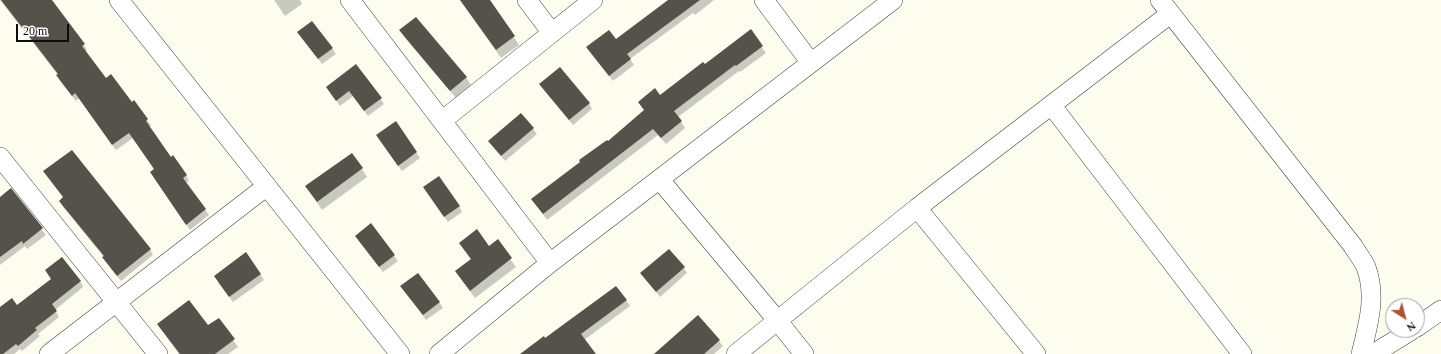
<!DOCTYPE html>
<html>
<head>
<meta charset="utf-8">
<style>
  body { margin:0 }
  #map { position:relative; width:1441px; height:354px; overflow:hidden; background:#fcfdef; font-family:Georgia,serif }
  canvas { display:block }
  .north { position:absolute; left:1385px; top:298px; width:40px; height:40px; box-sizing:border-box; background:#fff; border:1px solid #9e9e9e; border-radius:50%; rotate:144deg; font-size:11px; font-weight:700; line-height:16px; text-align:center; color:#0d0d0d }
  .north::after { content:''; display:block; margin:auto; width:14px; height:18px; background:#b05032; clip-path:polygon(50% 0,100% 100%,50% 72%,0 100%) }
  .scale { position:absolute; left:16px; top:24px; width:53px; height:18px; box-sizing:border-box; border:2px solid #0d0d0d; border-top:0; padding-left:5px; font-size:12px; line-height:14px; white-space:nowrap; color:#0d0d0d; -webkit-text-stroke:3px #fff; paint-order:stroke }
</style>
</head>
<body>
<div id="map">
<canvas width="1441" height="354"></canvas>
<div class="north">N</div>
<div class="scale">20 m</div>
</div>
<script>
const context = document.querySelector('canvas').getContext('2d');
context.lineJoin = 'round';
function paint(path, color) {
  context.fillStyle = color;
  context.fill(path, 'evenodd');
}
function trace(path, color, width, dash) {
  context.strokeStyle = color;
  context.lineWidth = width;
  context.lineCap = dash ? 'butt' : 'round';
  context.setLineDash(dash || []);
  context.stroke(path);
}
paint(new Path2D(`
  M0,0H51L84,45L87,50L85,52L106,79L147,120L151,125L149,127L170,158L186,175L189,181L186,183L209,215L190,230L155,178V170L133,138L116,150L79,98L76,101L60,81L58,75Z
  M274,0H300L302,4L285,16Z
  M460,0H489L519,45L501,58Z
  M675,0H714L695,15L693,13L630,59L634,65L613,81L591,53L616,40Z
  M312,22L336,54L322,64L298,32Z
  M400,30L466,77L471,85L456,98L405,38Z
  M750,31L766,53L740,72L739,71L678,117L685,128L666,144L658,135L547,220L532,199L608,143L645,111L639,102L660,96L705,66Z
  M356,65L384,104L368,116L353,96L340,106L327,87Z
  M544,90L589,103L592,109L573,125Z
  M521,114L537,134L505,161L489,141Z
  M396,123L420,158L402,171L381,141Z
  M362,169L367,177L322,210L306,186Z
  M11,190L46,235L27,249L25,246L0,265V198Z
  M428,193L459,206L462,212L448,222Z
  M64,198L150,249L153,255L121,281L107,263L104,257L63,207L60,201Z
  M371,225L398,261L383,272L356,236Z
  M497,241L516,267L475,298L456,271L471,260L460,243L489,247Z
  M684,268L687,273L660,297L642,274Z
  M260,274L264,280L233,302L218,282Z
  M80,281L83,287L55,310L59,317L38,334L40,336L22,351L20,349L14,354H0V316L17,306Z
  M405,292L439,302L443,308L426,320Z
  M626,300L630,306L584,340L595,354H531L545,339Z
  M698,316L723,346L714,354H654Z
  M218,319L238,347L228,354H179L158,325L208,327Z`), '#0003');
paint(new Path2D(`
  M1,0H52L85,44L82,46L106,78L111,74L132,102L134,100L148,119L146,121L171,157L173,155L187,175L183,178L206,209L186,225L150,172L154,169L129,133L112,145L75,93L72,96L56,75L58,74Z
  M460,0H490L515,36L496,50Z
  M668,0H700L627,54L631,59L609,76L586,47L609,30L616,39Z
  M416,17L467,77L450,91L399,30Z
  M312,21L333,48L318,59L297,32Z
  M751,29L763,46L736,66L735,65L674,111L682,121L661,138L653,129L543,214L531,199L580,162L579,160L607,140L608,141L644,110L638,102L655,88L660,95L703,62L705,64Z
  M356,64L382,98L364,111L349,91L336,101L326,87Z
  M560,67L590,103L569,120L539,84Z
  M521,113L534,128L501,156L488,141Z
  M396,121L417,152L398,166L376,135Z
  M72,150L151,249L117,276L102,257L104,256L59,201L63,197L43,171Z
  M352,153L363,168L317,202L305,186Z
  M439,176L460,206L444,217L423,187Z
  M11,188L43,228L23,244L22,241L0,257V197Z
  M371,223L395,255L379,267L355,236Z
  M477,229L489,246L498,239L512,258L470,291L455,271L471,259L459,243Z
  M669,249L685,267L656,292L640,273Z
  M246,252L261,274L229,297L214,276Z
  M62,257L81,281L52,304L57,311L35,328L37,330L18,346L16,344L3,354H0V307L12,298L17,305L51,279L45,270Z
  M418,273L440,302L423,315L400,286Z
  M616,286L627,300L581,334L596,354H520L544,336L545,338Z
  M189,300L208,325L219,318L235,339L215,354H180L157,324Z
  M698,315L720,340L704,354H654Z`), '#55514b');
const minor = new Path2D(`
  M119,0L400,354
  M350,0L550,263
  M527,0L552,33
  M764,0L811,63
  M1160,0L1353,246C1357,253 1363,260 1366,267C1377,297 1368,325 1361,354
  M1052,106L1242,354
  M443,120L593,0
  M0,157L158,354
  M660,180L777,320L804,354
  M917,208L1036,354
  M1417,327L1441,310
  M49,354L267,186
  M439,354L550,263L893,0
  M736,354L917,208L1170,14
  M1373,354L1412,330`);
trace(minor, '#404040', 20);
trace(minor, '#fff', 19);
</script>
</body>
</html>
